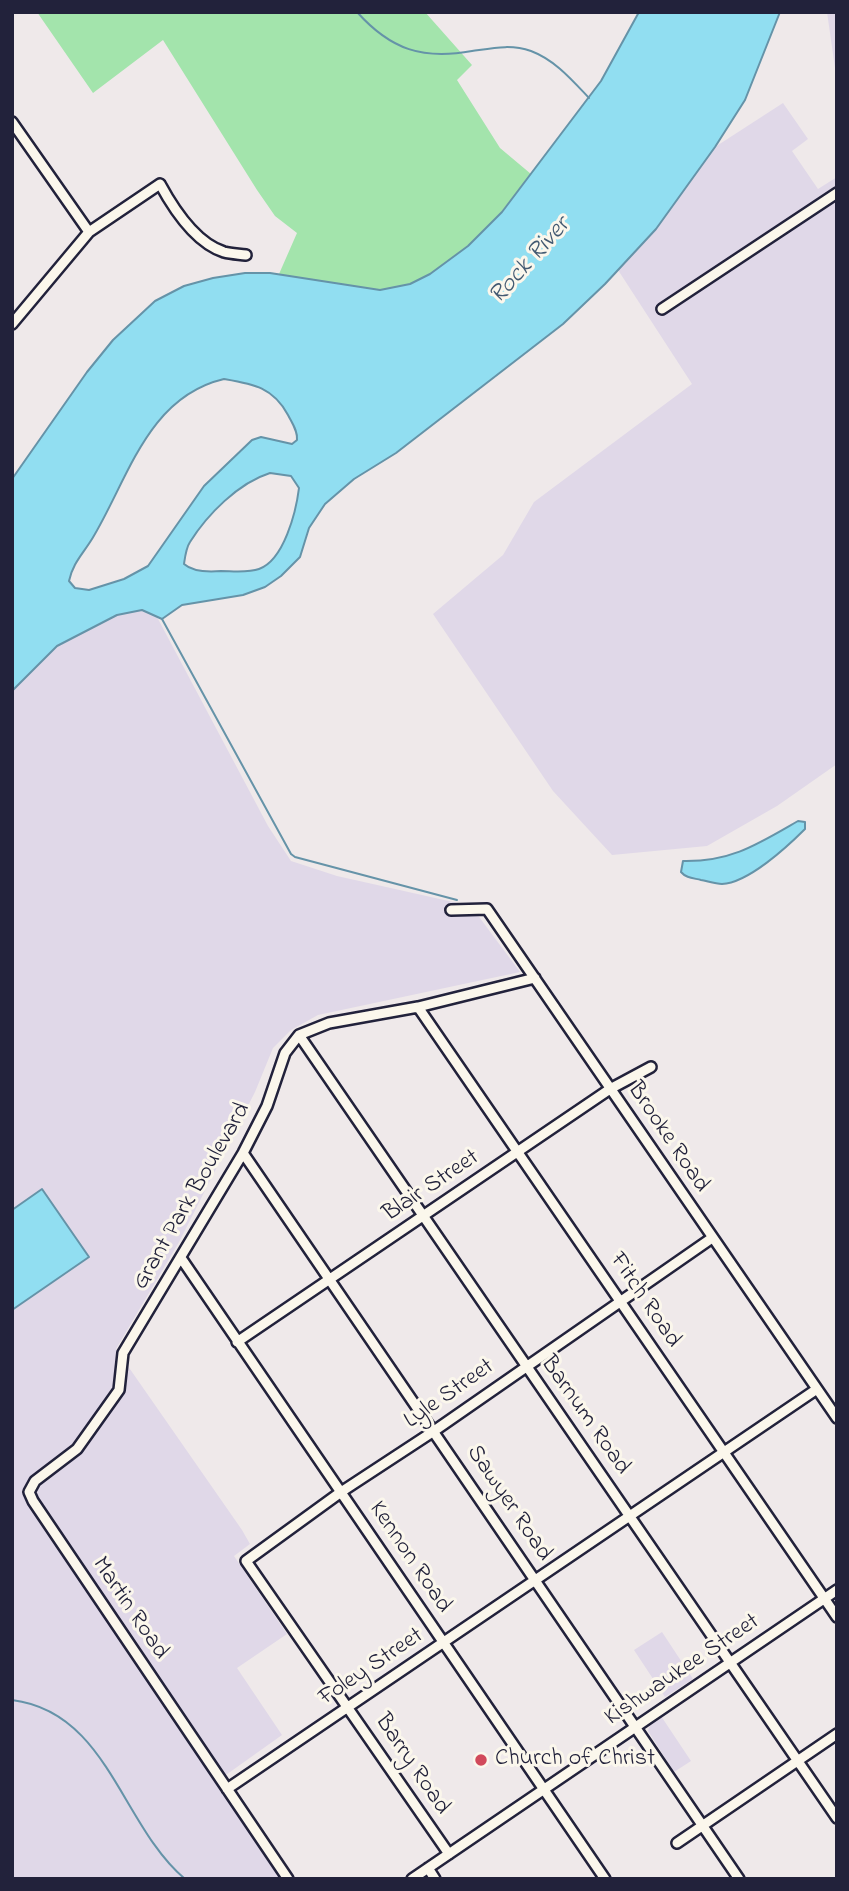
<!DOCTYPE html>
<html>
<head>
<meta charset="utf-8">
<style>
  body { margin:0 }
  #map { position:relative; width:849px; height:1891px; overflow:hidden; background:#efe9ea; font-family:"Indie Flower",sans-serif }
  canvas { display:block }
  .frame { position:absolute; inset:0; border:14px solid #22223b; pointer-events:none }
</style>
</head>
<body>
<div id="map">
<canvas width="849" height="1891"></canvas>
<div class="frame"></div>
</div>
<script>
const context = document.querySelector('canvas').getContext('2d');
context.lineJoin = 'round';
function paint(path, color) {
  context.fillStyle = color;
  context.fill(path, 'evenodd');
}
function trace(path, color, width, dash) {
  context.strokeStyle = color;
  context.lineWidth = width;
  context.lineCap = dash ? 'butt' : 'round';
  context.setLineDash(dash || []);
  context.stroke(path);
}
function label(font, color, halo, rows, align = 'center') {
  context.font = font + ' "Indie Flower",sans-serif';
  context.lineWidth = 6;
  context.setLineDash([]);
  context.textBaseline = 'middle';
  context.strokeStyle = halo;
  context.fillStyle = color;
  for (const [text, x, y, turn = 0] of rows) {
    context.save();
    context.translate(x, y);
    context.rotate((+turn || 0) * Math.PI / 180);
    context.textAlign = isNaN(turn) ? turn : align;
    if (halo) context.strokeText(text, 0, 0);
    context.fillText(text, 0, 0);
    context.restore();
  }
}
paint(new Path2D(`
  M827,12H837V76L836,75Z
  M783,103L808,139L792,151L818,189L837,177V764L777,806L707,846L612,855L553,791L433,614L503,555L534,502L692,384L618,270L656,229L715,147Z
  M142,610L157,617L268,826L291,861L337,876L471,906L520,972L318,1015L291,1030L273,1048L255,1092L179,1242L116,1349L242,1530L250,1544L234,1556L287,1634L237,1668L282,1735L223,1777L293,1879H12V691L57,646L117,615Z
  M662,1632L693,1679L665,1697L634,1650Z
  M661,1716L691,1761L674,1772L648,1731L650,1724Z`), '#e0d8e8');
paint(new Path2D(`
  M37,12H425L472,65L457,80L500,148L531,174C496,221 445,286 381,290C355,292 307,279 279,274L297,233L275,216L257,190L163,40L93,93Z`), '#a3e4ac');
const water = new Path2D(`
  M639,12H780L745,100L715,147L656,229L605,284L563,324L396,453L354,479L325,504L309,528L300,557L281,576L265,587L243,595L182,605L162,619L142,610L117,615L57,646L12,691V479L87,372L113,340L155,301L184,286L213,278L245,273H270L380,290L410,284L430,274L468,246L502,212L601,81ZM224,379C253,384 273,387 288,415C292,423 298,431 297,440L292,444L261,437L252,440L204,486L148,566L124,579L89,590L75,588L69,581C73,563 82,555 92,539C128,480 147,397 224,379ZM270,473L291,476L299,488C296,512 284,560 259,569C248,573 232,571 221,571C209,572 193,572 184,564C185,557 186,548 190,542C207,515 238,483 270,473Z
  M798,821L805,822V829C787,847 748,883 722,884C715,884 707,881 701,880C693,878 686,878 681,872L683,861C731,862 758,844 798,821Z
  M42,1189L89,1257L12,1310V1210Z`);
paint(water, '#91def1');
trace(water, '#6593a8', 2);
trace(new Path2D(`
  M357,12C391,50 423,60 472,51C493,48 511,44 531,51C555,60 572,80 589,98
  M162,619L291,854L295,857L457,900
  M12,1700C108,1712 121,1825 185,1879`), '#6593a8', 2);
const minor = new Path2D(`
  M12,122L89,232
  M662,309L837,193
  M12,324L89,232L160,184C173,208 196,243 224,252C231,254 239,254 246,255
  M451,910L487,909L837,1418
  M418,1007L837,1617
  M299,1035L837,1818
  M243,1153L739,1879
  M181,1258L605,1879
  M237,1342L610,1089L651,1067
  M227,1789L817,1389
  M677,1843L837,1734
  M449,1854L246,1561L341,1492L434,1431L712,1238
  M428,1868L435,1879
  M288,1879L33,1501L29,1492L35,1481L77,1449L119,1390L123,1353L243,1153L267,1106L285,1053L299,1035L329,1023L418,1007L535,978
  M412,1879L837,1590`);
trace(minor, '#22223b', 14);
trace(minor, '#fbf7ec', 9);
for (const [x, y, r, color] of [
  [481,1760,7,"#d1495b"]
]) {
  const dot = new Path2D();
  dot.arc(x, y, r, 0, 2 * Math.PI);
  context.fillStyle = color;
  context.fill(dot);
  trace(dot, '#fbf7ec', 2.5);
}
label('24px', '#22223b', '#fbf7ec', [
  ["Brooke Road",667,1138,56],
  ["Blair Street",432,1187,-34],
  ["Grant Park Boulevard",193,1197,-60],
  ["Fitch Road",644,1301,56],
  ["Lyle Street",450,1395,-35],
  ["Barnum Road",584,1416,55],
  ["Sawyer Road",508,1504,56],
  ["Kennon Road",409,1558,56],
  ["Martin Road",129,1609,56],
  ["Foley Street",372,1668,-34],
  ["Kishwaukee Street",683,1671,-34],
  ["Barry Road",411,1765,56]
]);
label('24px', '#22223b', '#fbf7ec', [
  ["Church of Christ",495,1760]
], 'left');
label('italic 26px', '#435a72', '#fbf7ec', [
  ["Rock River",531,262,-48]
]);
</script>
</body>
</html>
